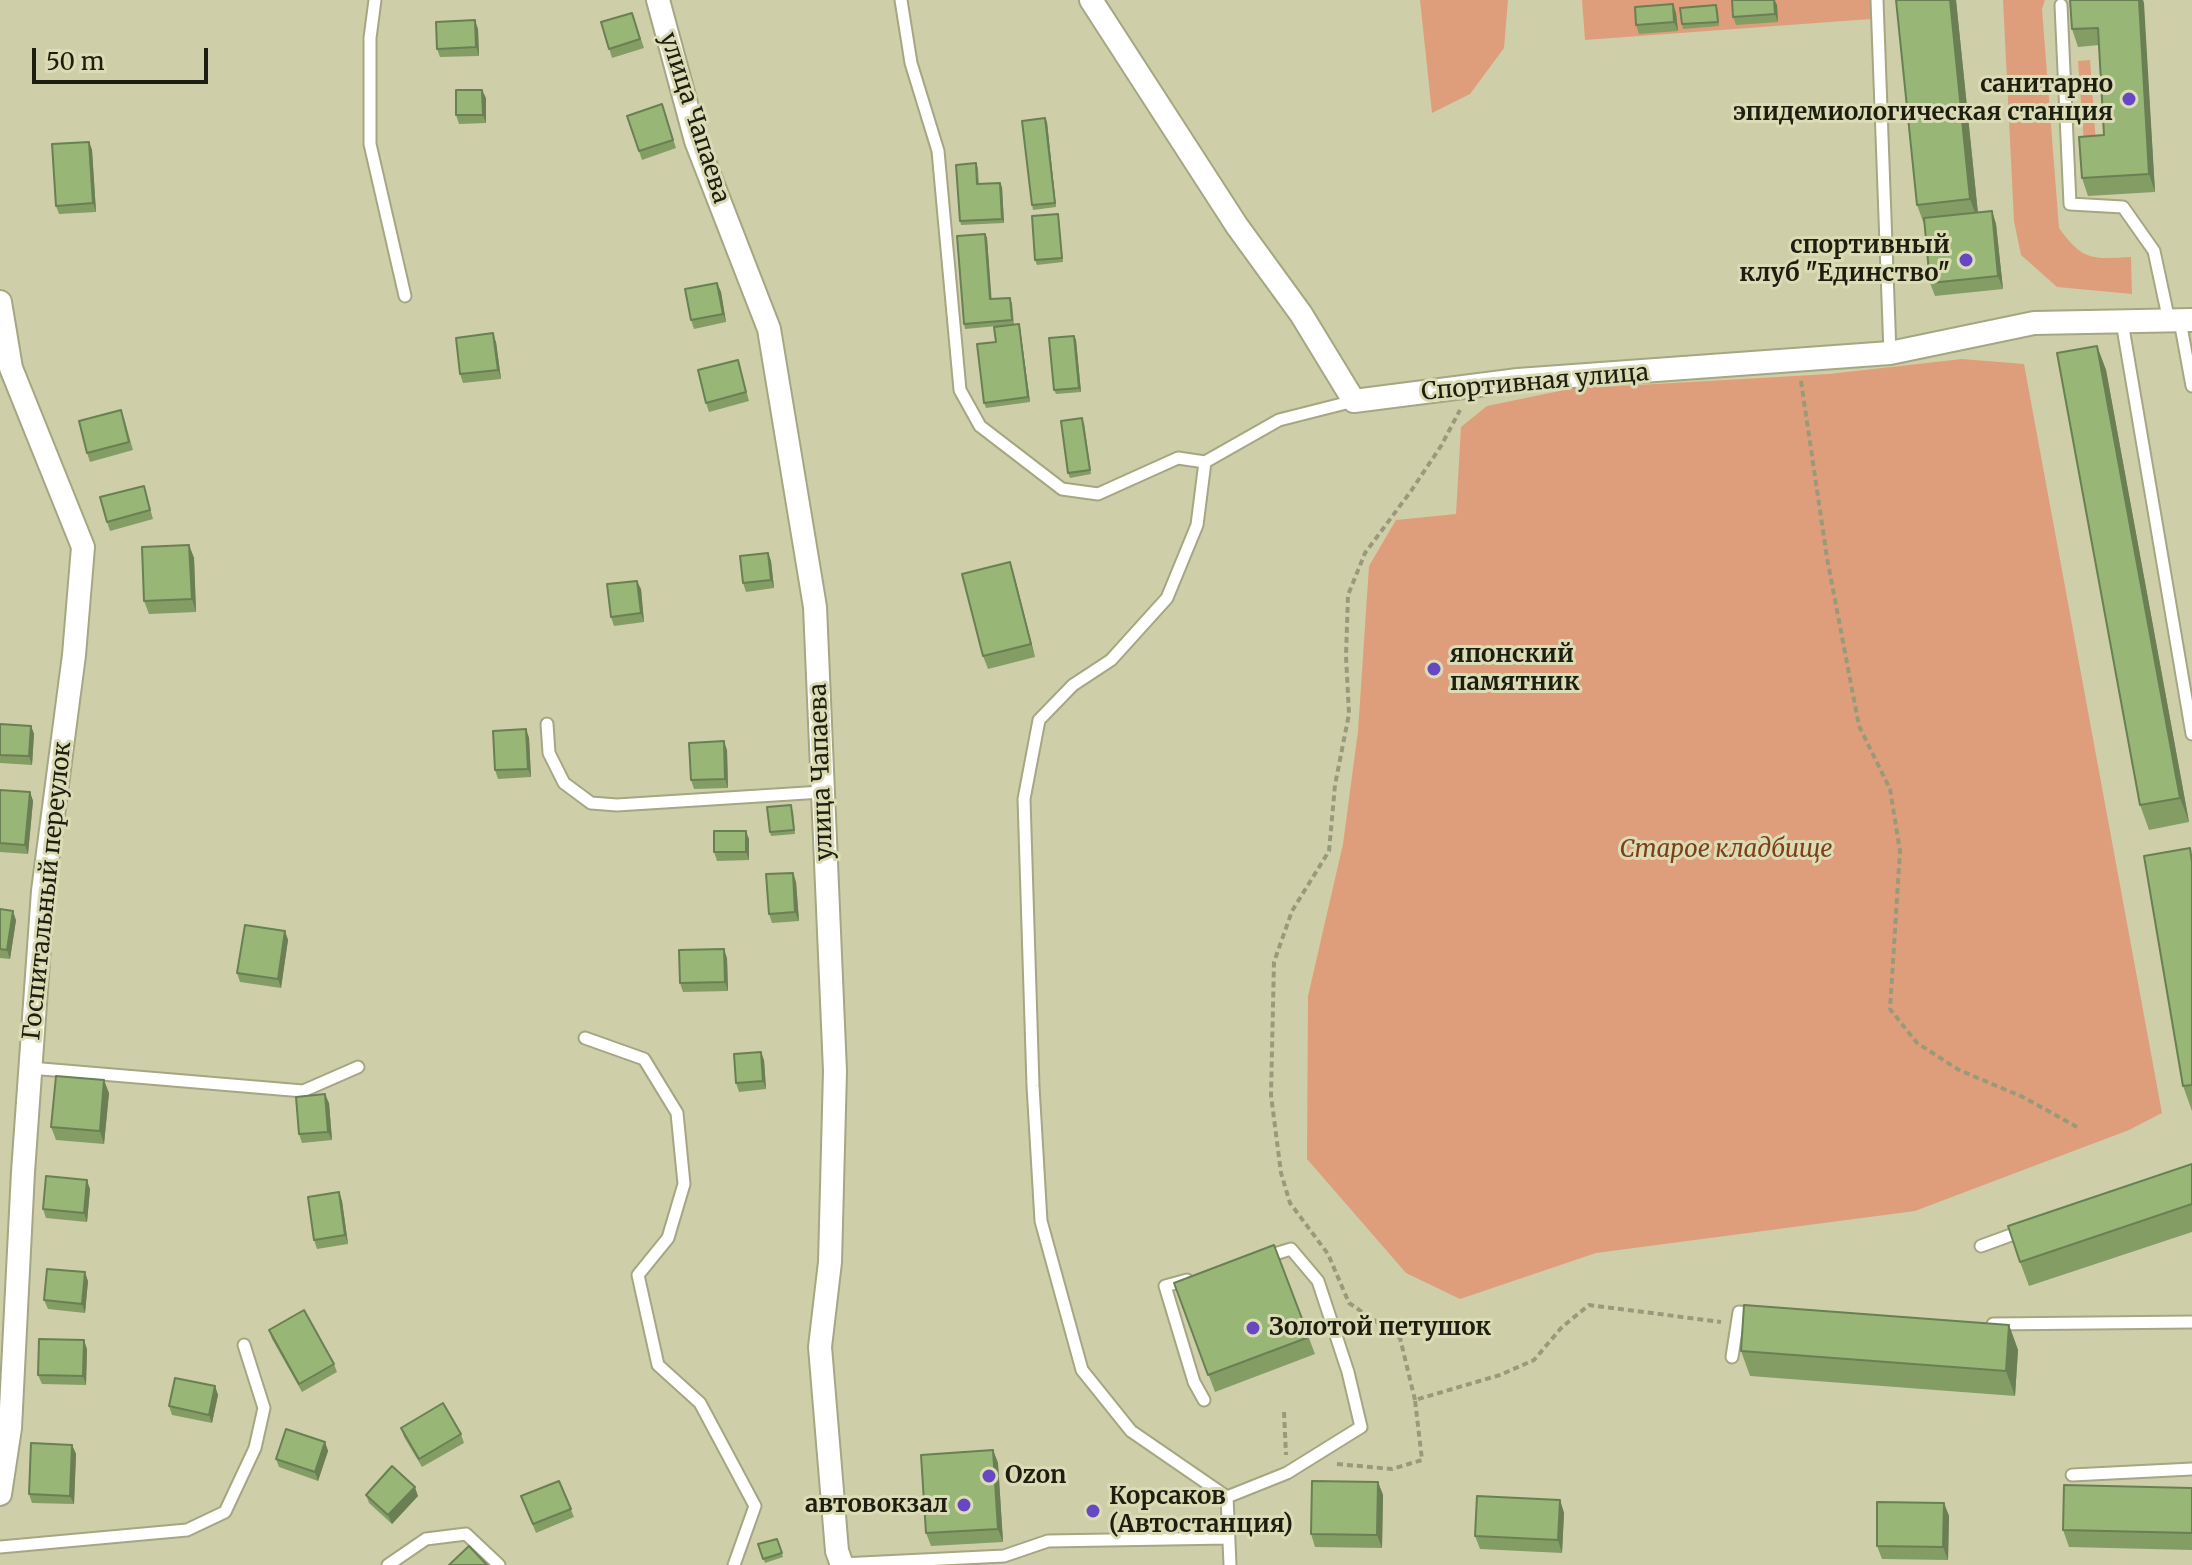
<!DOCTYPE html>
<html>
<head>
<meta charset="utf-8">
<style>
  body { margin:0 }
  #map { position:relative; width:2192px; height:1565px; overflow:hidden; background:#cecfa9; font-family:Merriweather,serif }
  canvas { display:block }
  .scale { position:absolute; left:32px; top:48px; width:176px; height:36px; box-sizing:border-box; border:4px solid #1d1e0f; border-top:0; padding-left:10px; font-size:24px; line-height:28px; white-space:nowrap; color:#1d1e0f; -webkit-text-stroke:6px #dbdcb6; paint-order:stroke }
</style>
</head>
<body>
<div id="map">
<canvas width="2192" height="1565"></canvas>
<div class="scale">50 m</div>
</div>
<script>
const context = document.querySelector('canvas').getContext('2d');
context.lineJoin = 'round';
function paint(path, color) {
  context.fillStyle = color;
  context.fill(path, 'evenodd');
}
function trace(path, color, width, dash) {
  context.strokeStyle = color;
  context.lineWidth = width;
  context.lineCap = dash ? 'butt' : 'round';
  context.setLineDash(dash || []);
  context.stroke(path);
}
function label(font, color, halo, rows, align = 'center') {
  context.font = font + ' Merriweather,serif';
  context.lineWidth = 6;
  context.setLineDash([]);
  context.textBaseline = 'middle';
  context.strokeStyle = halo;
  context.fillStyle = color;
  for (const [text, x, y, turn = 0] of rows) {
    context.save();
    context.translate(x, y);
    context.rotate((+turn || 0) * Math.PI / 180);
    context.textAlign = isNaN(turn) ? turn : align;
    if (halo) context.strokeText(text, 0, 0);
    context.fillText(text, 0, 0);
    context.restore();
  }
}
paint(new Path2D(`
  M1420,0H1508L1504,48L1470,94L1432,113Z
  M1582,0H1870L1871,19L1585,40Z
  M2003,0H2045L2042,9L2059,228C2083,261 2091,259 2131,257L2132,294L2057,287L2021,255L2014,221Z
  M2090,60L2096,143L2084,144L2078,61Z
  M1962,359L2024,364L2162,1113L2129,1130L1915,1211L1596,1253L1460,1299L1406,1273L1307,1159L1308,996L1343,844L1358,731L1369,566L1396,520L1456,514L1461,427L1487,406L1569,389L1829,374Z`), '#df9e7b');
const service = new Path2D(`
  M375,0L370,38V144L405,296
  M901,0L911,63L938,151L960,390L980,426L1062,489L1098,494L1178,458L1205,462
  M1877,0L1890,353
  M2061,5L2070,204L2123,207L2154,251L2169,321
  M2180,321L2192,386
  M2122,322L2192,734
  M547,724L549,753L564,783L591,803L617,805L822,792
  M585,1038L644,1059L677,1113L684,1184L668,1238L638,1275L658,1365L700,1403L755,1506L734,1565
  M30,1068L303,1091L358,1067
  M1981,1246L2022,1231
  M1187,1280L1165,1286L1194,1382L1204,1400
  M1993,1324L2192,1322
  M1732,1357L1739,1312L1756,1314
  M2072,1475L2192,1469
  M1227,1497L1131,1431L1082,1370L1041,1221L1033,1086L1024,799L1039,720L1073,685L1111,660L1167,598L1197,525L1205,462L1279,420L1354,401
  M0,1547L187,1530L225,1512L255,1448L264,1408L244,1345
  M841,1564L1004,1556L1048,1541L1229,1538
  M388,1565L426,1539L466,1534L499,1565
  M1230,1565L1227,1497L1287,1473L1361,1427L1348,1372L1318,1281L1291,1249L1265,1257`);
const minor = new Path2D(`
  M658,0L696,141L769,329L815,607L835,1071L830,1262L820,1347L837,1551L842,1565
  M1091,0L1237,226L1301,314L1354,401L1518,380L1890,353L2034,323L2192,320
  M0,302L11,368L83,547L74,655L43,891L23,1172L10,1428L0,1494`);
trace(service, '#a5a682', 15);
trace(minor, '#a5a682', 26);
trace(new Path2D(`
  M1801,381L1827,558L1859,726L1890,789L1900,851L1890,1009L1917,1043L1959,1070L2023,1097L2077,1127
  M1415,1400L1400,1338L1349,1303L1328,1254L1290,1203L1281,1173L1271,1095L1274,962L1292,911L1329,851L1335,785L1349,714L1346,656L1348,595L1365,553L1411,491L1441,446L1460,410
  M1284,1412L1286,1455
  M1337,1464L1392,1469L1422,1460L1415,1400L1500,1375L1534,1360L1562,1327L1589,1305L1721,1322`), '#999a7a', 4, [6, 4]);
trace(service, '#fff', 11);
trace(minor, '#fff', 22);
paint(new Path2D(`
  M1732,0H1775L1777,5L1778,22L1736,25L1733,17Z
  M1896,0H1956L1978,213L1992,211L1996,224L2003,289L1935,296L1930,283L1925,227L1917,205Z
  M2070,0H2143L2155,192L2088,196L2082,178L2104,135L2099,45L2078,47L2072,29Z
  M1673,4L1676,13L1678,31L1639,34L1636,25Z
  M1718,9L1719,26L1683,29L1682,24Z
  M632,13L644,48L612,58L601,22Z
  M478,29L479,56L440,57L437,49Z
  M486,98V123L459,124L456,115Z
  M662,104L676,148L642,160L627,116Z
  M1045,118L1047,122L1056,207L1033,210L1032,205Z
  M89,142L92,150L96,212L59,214L56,206Z
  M976,163L978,168L979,184L1002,187L1004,223L961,225L960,221Z
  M1058,214L1059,219L1063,262L1037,265L1035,260Z
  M985,234L987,238L991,299L1012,302L1014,324L1020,328L1030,402L986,408L984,403L996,342L997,326L965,329L964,324Z
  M717,283L721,292L726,322L694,329L691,320Z
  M1074,336L1076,340L1081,392L1056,394L1054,390Z
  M496,342L501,379L463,383L460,374Z
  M2097,346L2106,370L2189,822L2149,830L2140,805Z
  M738,360L749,401L709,412L706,403Z
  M124,418L133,450L90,462L87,453Z
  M1084,422L1091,474L1070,478L1068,473Z
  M144,486L153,519L110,531L107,522Z
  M189,545L194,558L196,612L149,614L144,601Z
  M768,553L771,561L774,588L746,592L743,583Z
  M1010,562L1014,575L1035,657L988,669L983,656Z
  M641,589L644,622L614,626L611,617Z
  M0,724L31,726L34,734L32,765L0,763Z
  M526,729L529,738L531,777L498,779L495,770Z
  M727,750L728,788L694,789L691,780Z
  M0,790L30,792L33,801L28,854L0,852Z
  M793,810L795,834L771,836L770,832Z
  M749,839V860L717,861L714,852Z
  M2192,855V1111L2183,1086Z
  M793,873L796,882L799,921L772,923L769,914Z
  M0,909L16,920L10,959L0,958Z
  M285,931L288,940L281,988L240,982L237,973Z
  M727,958L728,991L683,992L680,983Z
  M764,1060L766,1089L739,1092L736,1083Z
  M109,1093L104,1144L56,1140L51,1127Z
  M329,1103L332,1140L302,1143L299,1134Z
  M2192,1164V1232L2029,1286L2020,1262Z
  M90,1189L87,1222L46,1218L43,1209Z
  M339,1192L342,1201L348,1244L317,1249L314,1240Z
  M1274,1245L1315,1354L1215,1392L1174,1283Z
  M88,1281L85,1313L48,1309L44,1300Z
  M2009,1325L2018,1350L2015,1396L1750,1376L1741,1351Z
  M269,1330L334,1364L337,1372L302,1392L272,1339Z
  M87,1349L86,1385L42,1384L38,1375Z
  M215,1386L218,1395L212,1423L172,1415L169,1406Z
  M401,1428L461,1434L464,1443L422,1467L404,1437Z
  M325,1442L328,1451L318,1481L279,1467L276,1459Z
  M72,1445L76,1454L74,1504L32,1503L29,1494Z
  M993,1450L998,1463L1003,1542L931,1546L926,1533Z
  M559,1481L574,1517L536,1533L521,1496Z
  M1378,1482L1383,1495L1382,1548L1315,1547L1311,1534Z
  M2192,1488V1550L2069,1547L2063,1530Z
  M366,1495L418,1496L392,1524L369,1503Z
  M1560,1500L1564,1513L1562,1553L1480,1549L1475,1536Z
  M1944,1503L1949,1516L1948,1560L1882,1559L1877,1546Z
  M777,1539L783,1557L765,1563L758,1544Z`), '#839d65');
paint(new Path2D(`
  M1774,0L1777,5L1778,22L1775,14Z
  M1950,0H1956L1979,224L1970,199Z
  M2139,0H2143L2144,3L2155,192L2149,174Z
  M1673,4L1676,13L1678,31L1674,22Z
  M475,20L478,29L479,56L476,47Z
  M482,90L486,98V123L483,115Z
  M1045,118L1047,122L1056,207L1055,203Z
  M89,142L92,150L96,212L93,203Z
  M1000,183L1002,187L1004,223L1002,219Z
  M1992,211L1996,224L2003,289L1998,276Z
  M985,234L987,238L992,304L990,299Z
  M717,283L721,292L726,322L723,314Z
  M1019,324L1020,328L1030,402L1028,397Z
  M493,333L496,342L501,379L498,370Z
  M1074,336L1076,340L1081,392L1079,388Z
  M2097,346L2106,370L2189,822L2180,798Z
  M189,545L194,558L196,612L192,599Z
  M768,553L771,561L774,588L771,580Z
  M1010,562L1014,575L1035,657L1031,644Z
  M637,581L641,589L644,622L641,613Z
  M31,726L34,734L32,765L29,756Z
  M526,729L529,738L531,777L528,769Z
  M724,741L727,750L728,788L725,779Z
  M30,792L33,801L28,854L25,845Z
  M746,831L749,839V860L746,852Z
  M793,873L796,882L799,921L795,912Z
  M13,911L16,920L10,959L7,950Z
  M285,931L288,940L281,988L278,979Z
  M724,949L727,958L728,991L725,982Z
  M761,1052L764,1060L766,1089L763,1081Z
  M104,1080L109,1093L104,1144L100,1131Z
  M325,1094L329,1103L332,1140L328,1132Z
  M87,1180L90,1189L87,1222L84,1213Z
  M339,1192L342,1201L348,1244L345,1235Z
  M85,1272L88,1281L85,1313L82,1304Z
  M2009,1325L2018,1350L2015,1396L2006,1371Z
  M84,1340L87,1349L86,1385L83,1376Z
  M215,1386L218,1395L212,1423L209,1415Z
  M325,1442L328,1451L318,1481L315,1472Z
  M72,1445L76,1454L74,1504L70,1496Z
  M993,1450L998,1463L1003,1542L998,1529Z
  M1378,1482L1383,1495L1382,1548L1377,1535Z
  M415,1487L418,1496L392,1524L388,1515Z
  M1560,1500L1564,1513L1562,1553L1558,1540Z
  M1944,1503L1949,1516L1948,1560L1943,1547Z`), '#6a7f53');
const building = new Path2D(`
  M1732,0H1774L1775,14L1733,17Z
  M1896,0H1950L1970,199L1917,205Z
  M2070,0H2139L2149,174L2082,178L2079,137L2104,135L2098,28L2072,29Z
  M1673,4L1674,22L1636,25L1635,7Z
  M1716,5L1718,22L1682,24L1680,8Z
  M632,13L640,39L609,49L601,22Z
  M475,20L476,47L437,49L436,22Z
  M456,90H482L483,115H456Z
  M662,104L673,140L639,151L627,116Z
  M1045,118L1055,203L1032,205L1022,121Z
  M89,142L93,203L56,206L52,144Z
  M976,163L977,184L1000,183L1002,219L960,221L956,165Z
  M1992,211L1998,276L1930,283L1924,218Z
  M1058,214L1062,258L1035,260L1032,216Z
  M985,234L990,299L1010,298L1012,320L964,324L957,236Z
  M717,283L723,314L691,320L685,289Z
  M1019,324L1028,397L984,403L977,344L996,342L994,327Z
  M493,333L498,370L460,374L456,338Z
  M1074,336L1079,388L1054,390L1049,338Z
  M2097,346L2180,798L2140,805L2057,353Z
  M738,360L746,392L706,403L698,370Z
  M121,410L129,442L87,453L79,421Z
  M1082,418L1090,470L1068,473L1061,421Z
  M144,486L150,510L107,522L100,497Z
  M189,545L192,599L144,601L142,547Z
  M768,553L771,580L743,583L740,556Z
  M1010,562L1031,644L983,656L962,574Z
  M637,581L641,613L611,617L607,584Z
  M0,724L31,726L29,756L0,755Z
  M526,729L528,769L495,770L493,731Z
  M724,741L725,779L691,780L689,743Z
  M0,790L30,792L25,845L0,843Z
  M791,805L794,830L770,832L767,807Z
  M714,831H746V852H714Z
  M2190,848L2192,862V1085L2183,1086L2144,856Z
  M793,873L795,912L769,914L766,874Z
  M0,909L13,911L7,950L0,949Z
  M245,925L285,931L278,979L237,973Z
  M724,949L725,982L680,983L679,950Z
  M761,1052L763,1081L736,1083L734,1054Z
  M56,1076L104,1080L100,1131L51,1127Z
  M325,1094L328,1132L299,1134L296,1097Z
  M2192,1164V1204L2020,1262L2008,1226Z
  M46,1176L87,1180L84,1213L43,1209Z
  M339,1192L345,1235L314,1240L308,1197Z
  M1274,1245L1309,1337L1208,1375L1174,1283Z
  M47,1269L85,1272L82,1304L44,1300Z
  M1744,1305L2009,1325L2006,1371L1741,1351Z
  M304,1310L334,1364L299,1384L269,1330Z
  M39,1339L84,1340L83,1376L38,1375Z
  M175,1378L215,1386L209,1415L169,1406Z
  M443,1403L461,1434L419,1459L401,1428Z
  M286,1429L325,1442L315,1472L276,1459Z
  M31,1443L72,1445L70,1496L29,1494Z
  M993,1450L998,1529L926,1533L921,1455Z
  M392,1466L415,1487L388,1515L366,1495Z
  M559,1481L571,1509L533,1524L521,1496Z
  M1312,1481L1378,1482L1377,1535L1311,1534Z
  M2064,1485L2192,1488V1533L2063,1530Z
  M1477,1496L1560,1500L1558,1540L1475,1536Z
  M1877,1502L1944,1503L1943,1547L1877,1546Z
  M777,1539L782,1553L763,1559L758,1544Z
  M469,1546L487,1565H449Z`);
paint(building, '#98b676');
trace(building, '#6a7f53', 2);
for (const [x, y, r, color] of [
  [2129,99,8,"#6649c2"],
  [1966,260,8,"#6649c2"],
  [1434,669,8,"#6649c2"],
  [1253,1328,8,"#6649c2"],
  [989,1476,8,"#6649c2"],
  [964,1505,8,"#6649c2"],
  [1093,1511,8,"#6649c2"]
]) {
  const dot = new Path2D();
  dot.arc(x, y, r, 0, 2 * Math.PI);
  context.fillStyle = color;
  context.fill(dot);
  trace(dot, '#dbdcb6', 3);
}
label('bold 24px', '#1d1e0f', '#dbdcb6', [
  ["санитарно",2113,85,"right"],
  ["эпидемиологическая станция",2113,113,"right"],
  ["спортивный",1950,246,"right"],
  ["клуб \"Единство\"",1950,274,"right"],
  ["японский",1450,655],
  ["памятник",1450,683],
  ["Золотой петушок",1269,1328],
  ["Ozon",1005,1476],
  ["Корсаков",1109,1497],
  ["(Автостанция)",1109,1525],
  ["автовокзал",948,1505,"right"]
], 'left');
label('24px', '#1d1e0f', '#dbdcb6', [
  ["улица Чапаева",694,118,72],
  ["Спортивная улица",1535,383,-5],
  ["улица Чапаева",822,772,-92],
  ["Госпитальный переулок",48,891,-84]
]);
label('italic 24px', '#7d3f18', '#dbdcb6', [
  ["Старое кладбище",1726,850]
]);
</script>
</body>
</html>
